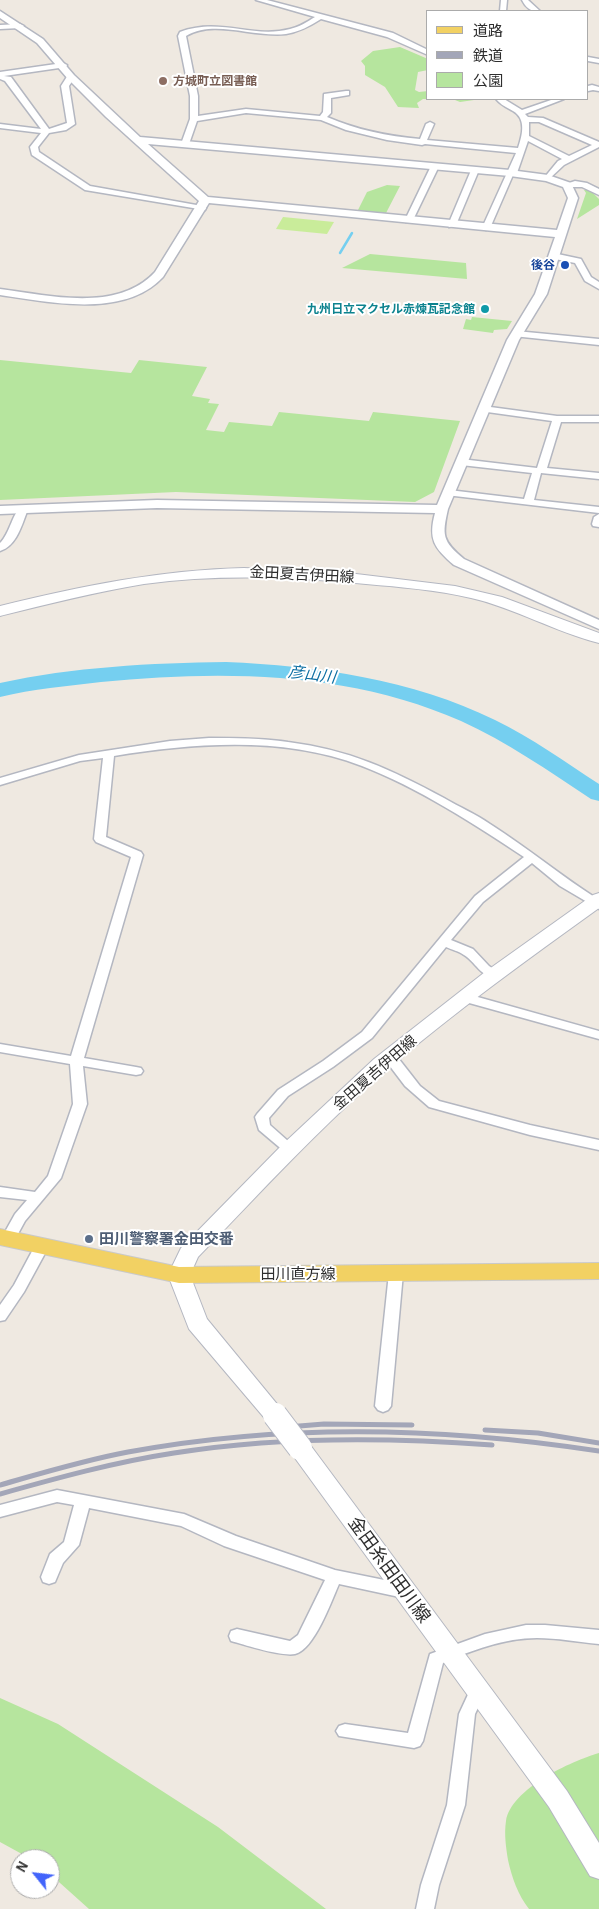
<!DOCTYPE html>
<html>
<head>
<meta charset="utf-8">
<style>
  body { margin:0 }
  #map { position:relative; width:599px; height:1909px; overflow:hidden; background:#efe9e1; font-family:"Alegreya Sans","Noto Sans JP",sans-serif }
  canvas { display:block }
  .legend { position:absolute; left:426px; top:10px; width:162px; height:90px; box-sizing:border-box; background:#fff; border:1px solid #ababab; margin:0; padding:6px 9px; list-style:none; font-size:15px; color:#2e2e2e }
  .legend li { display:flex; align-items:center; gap:10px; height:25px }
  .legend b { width:25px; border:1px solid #ababab }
  .north { position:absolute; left:10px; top:1849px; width:50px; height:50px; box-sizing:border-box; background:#fff; border:1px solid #ababab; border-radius:50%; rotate:299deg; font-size:14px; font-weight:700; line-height:20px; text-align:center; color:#2e2e2e }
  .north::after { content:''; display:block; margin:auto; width:18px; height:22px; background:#4264fb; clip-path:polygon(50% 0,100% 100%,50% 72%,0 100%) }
</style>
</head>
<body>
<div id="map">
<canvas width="599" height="1909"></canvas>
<ul class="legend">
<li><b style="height:6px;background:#f2d163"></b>道路</li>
<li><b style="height:6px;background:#a3a6b8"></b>鉄道</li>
<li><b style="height:14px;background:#b6e59e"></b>公園</li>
</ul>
<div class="north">N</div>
</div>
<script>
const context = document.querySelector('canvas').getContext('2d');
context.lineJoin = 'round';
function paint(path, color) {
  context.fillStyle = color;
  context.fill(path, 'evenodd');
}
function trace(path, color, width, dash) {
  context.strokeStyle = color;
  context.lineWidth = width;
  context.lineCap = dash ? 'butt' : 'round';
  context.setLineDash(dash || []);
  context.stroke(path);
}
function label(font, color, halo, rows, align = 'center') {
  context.font = font + ' "Alegreya Sans","Noto Sans JP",sans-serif';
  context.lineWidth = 4;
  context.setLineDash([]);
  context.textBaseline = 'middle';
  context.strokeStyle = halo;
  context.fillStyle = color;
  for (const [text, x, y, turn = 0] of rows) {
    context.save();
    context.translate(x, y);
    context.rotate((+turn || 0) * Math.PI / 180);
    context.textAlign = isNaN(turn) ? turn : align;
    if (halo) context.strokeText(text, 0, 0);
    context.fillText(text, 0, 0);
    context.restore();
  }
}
paint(new Path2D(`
  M400,47L428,59V70L418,72L415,90L419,92L428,91V99L474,100L460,102L455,100L423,99L417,103L419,108L398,107L385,87L365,75V66L361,61L373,51Z
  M387,185L400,186L385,215L357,212L367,192Z
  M584,190H590L599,199V205L577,219L586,193Z
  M370,254L466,263L467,279L342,268Z
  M472,317L512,321L507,329L494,330L493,333L463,329L466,319L471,320Z
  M0,360L131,373L139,360L207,367L192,396L210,399L208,403L219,404L206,430L224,432L229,422L272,426L279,412L369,421L373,412L460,421L434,492L415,502L176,492L0,500Z
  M0,1698L58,1724L218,1827L326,1909H89L50,1874V1859H31L0,1842Z
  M599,1753V1909H529C518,1895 512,1878 508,1860C506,1847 504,1834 506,1821C511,1789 571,1761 599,1753Z`), '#b6e59e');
paint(new Path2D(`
  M283,217L334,222L327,234L276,229Z`), '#c9ec9a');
trace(new Path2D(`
  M340,253L352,233`), '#75cff0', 2.5);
paint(new Path2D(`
  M226,662C317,666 412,679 495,720C532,738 565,762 599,784V801L591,799C549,771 507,742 461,721C349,671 221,670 101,682C67,686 33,689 0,697V683C73,667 151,663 226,662Z`), '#75cff0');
const minor = new Path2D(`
  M256,0H267L393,33L428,50V55L387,37L321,19C310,26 299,32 286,34C253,38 215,19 186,36L198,96V116L246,109L320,116L323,112L324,94L346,91H349V95L331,98V113L327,117C357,130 387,136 420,139L426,124L430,122L434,124L427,140L518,148C522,136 527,119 513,111C506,107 501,105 496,99H504L522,110L554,99H564L525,114L528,117L543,118L599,142V147L564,165L548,180L544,178L558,161L562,159L528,141L517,173L513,175L490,228L486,230L482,228L516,153L425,144L422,145L387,140L346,130L321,120L246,113L197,121L189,144L182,146L181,144L190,119V96L178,36L180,32C220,17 253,39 290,29C299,27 307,22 315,17ZM529,122H539L592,145L569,156L529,136Z
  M501,0H507L506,11H500Z
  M522,0H528L540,11C531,12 526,8 522,0Z
  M0,25L20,24L24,26L20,28L0,29Z
  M588,57L599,59V63L588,61Z
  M63,63L67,65L66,67L4,76L11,77L49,129L67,123L61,86L68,75L75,77L69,86L75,124L66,130L49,133L38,147L39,152L90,186L202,206L206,208L205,210L85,190L32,155L30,147L41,133L0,128V124L41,129L5,81L0,79V72Z
  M592,85L599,87V91L593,90L588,91V86Z
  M432,164L439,166L413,220L406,222L405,220Z
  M472,168L479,170L456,225L449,227L448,225Z
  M575,181L587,183L599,189V195L582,187H567L563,185Z
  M553,253L581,259L591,277L599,282V289L585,281L575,263L550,258L549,256Z
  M516,331L599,339V345L513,336V332Z
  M483,406L557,416H599V422H561L547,468L599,473V479L541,473L534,500L599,507V513L446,495V491L449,490L524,499L532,473L461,465L456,462L461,459L537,468L552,421L480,411V407Z
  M23,506L28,509C22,524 17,546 0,551V543C10,534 13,510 23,506Z
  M599,514V527L593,526L592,524L594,517Z
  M209,738C235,738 262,738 288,742C350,750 390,769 444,798C459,807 476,814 490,824C528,848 561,876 599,900V909L560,886L532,863L483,902L451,940L473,949L489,966L501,974L499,977C483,981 476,962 464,955C459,951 452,950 446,947L372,1038L333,1067L288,1096L269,1118L270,1125L297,1149L295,1152H285L259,1130L255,1117L257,1114L278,1090L323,1061L362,1032L475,896L524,857C476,825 417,787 362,766C283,736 196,743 114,756L106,837L141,852L143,855L84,1058L136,1067L141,1068L143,1071L141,1074L136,1075L83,1066L87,1104L61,1178L25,1221L13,1243H3L1,1239L15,1214L27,1200L0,1197V1187L35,1192L48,1176L73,1104L70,1064L0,1052V1044L71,1056L131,857L96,842L94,839L103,758L80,761L0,785V778L79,755L170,741Z
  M467,994L599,1031V1039L462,1001L461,998Z
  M390,1053L395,1054L420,1086L439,1101L530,1125L599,1140V1150L530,1135L429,1107L405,1086L383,1057Z
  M42,1241L47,1242L49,1246L24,1292L5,1320L0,1321V1305L14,1285L37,1242Z
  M396,1268L401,1269L403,1273L391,1406L388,1410L383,1412L378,1410L375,1406L389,1273L391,1269Z
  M57,1490L184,1514L236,1536L335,1570L404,1584L410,1586L412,1591L410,1596L404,1598L339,1584C331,1602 314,1650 295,1654C282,1657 245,1645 231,1641L229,1636L231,1631L237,1629L290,1641L298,1635L325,1580L224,1546L181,1526L89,1508L79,1545L63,1563L55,1582L49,1584L43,1582L41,1577L50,1554L64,1542L74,1505L57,1502L0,1517V1505Z
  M526,1625H545L599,1630V1644C578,1642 557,1638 537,1638C505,1638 472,1650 443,1663L423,1741L420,1746L414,1748L339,1736L336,1731L339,1726L345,1724L408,1733L430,1654L485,1634Z
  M478,1684L484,1686L486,1691L475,1714L465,1805L439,1885L434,1909H416L421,1885L447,1805L459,1714L472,1686Z`);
const tertiary = new Path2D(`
  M0,11L43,39L74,75L140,137L510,170L548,175L571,183L578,198L547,294L519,340L448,509C442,535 442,541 464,559L599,620V629L454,565C434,548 428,539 435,513L157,508L0,514V506L157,500L437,505L507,340L535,294L555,237L209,203L163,277C124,319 49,302 0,295V289C48,295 117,313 155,272L199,201L106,117L68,79L37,43L0,18ZM148,144L510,176L546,181L563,187L568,198L557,230L208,197Z`);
const secondary = new Path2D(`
  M244,568L348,573L455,586L502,597L599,633V643C555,632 515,608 471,598C436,590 401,587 366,584C292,577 218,574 144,584C95,592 48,604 0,616V606C81,586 160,570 244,568Z
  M599,893V908C528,959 456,1011 389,1068C321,1126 260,1193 198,1257L190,1275L207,1319L286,1415L283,1421L275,1424L267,1421L189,1329L168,1275L181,1248L283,1144L374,1059L485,972L593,895Z
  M300,1439L308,1442L567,1791L599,1843V1879L590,1876L549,1807L292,1454L288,1448L292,1442Z`);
const primary = new Path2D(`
  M0,1229L179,1267L599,1263V1279L179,1283L0,1245Z`);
trace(minor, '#b4b7c1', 3);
trace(tertiary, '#b4b7c1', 3);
trace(secondary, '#b4b7c1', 2);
trace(primary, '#c9c9c9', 2);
paint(minor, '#fff');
paint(tertiary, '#fff');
paint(secondary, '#fff');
paint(primary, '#f2d163');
trace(new Path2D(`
  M287,1427L324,1424L412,1425
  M485,1430L538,1433L599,1443
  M0,1485C42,1473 85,1460 128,1452C284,1423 443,1427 599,1451
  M0,1494C57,1478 115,1462 174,1453C279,1436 386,1437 492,1445`), '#a3a6b8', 5);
const secondaryBridge = new Path2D(`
  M275,1415L300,1448`);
trace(secondaryBridge, '#b4b7c1', 26, []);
trace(secondaryBridge, '#fff', 24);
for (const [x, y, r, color] of [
  [163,81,5,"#8d6e63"],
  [565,265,5,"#1a4fb4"],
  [485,309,5,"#0f9aa8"],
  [89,1239,5,"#5c6f8a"]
]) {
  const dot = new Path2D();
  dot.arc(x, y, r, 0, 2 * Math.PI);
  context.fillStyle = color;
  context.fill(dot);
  trace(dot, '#fff', 2);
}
label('bold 12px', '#785e54', '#fff', [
  ["方城町立図書館",173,81]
], 'left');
label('bold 12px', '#164399', '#fff', [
  ["後谷",555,265]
], 'right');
label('bold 12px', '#0d838f', '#fff', [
  ["九州日立マクセル赤煉瓦記念館",475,309]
], 'right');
label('15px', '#2e2e2e', '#fff', [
  ["金田夏吉伊田線",302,575,3],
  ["金田夏吉伊田線",375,1073,-41],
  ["田川直方線",298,1274]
]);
label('bold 15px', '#4e5e75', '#fff', [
  ["田川警察署金田交番",99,1239]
], 'left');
label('italic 16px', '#0d6fa3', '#fff', [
  ["彦山川",312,675,7]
]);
label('18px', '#2e2e2e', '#fff', [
  ["金田糸田田川線",389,1570,54]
]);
</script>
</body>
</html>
